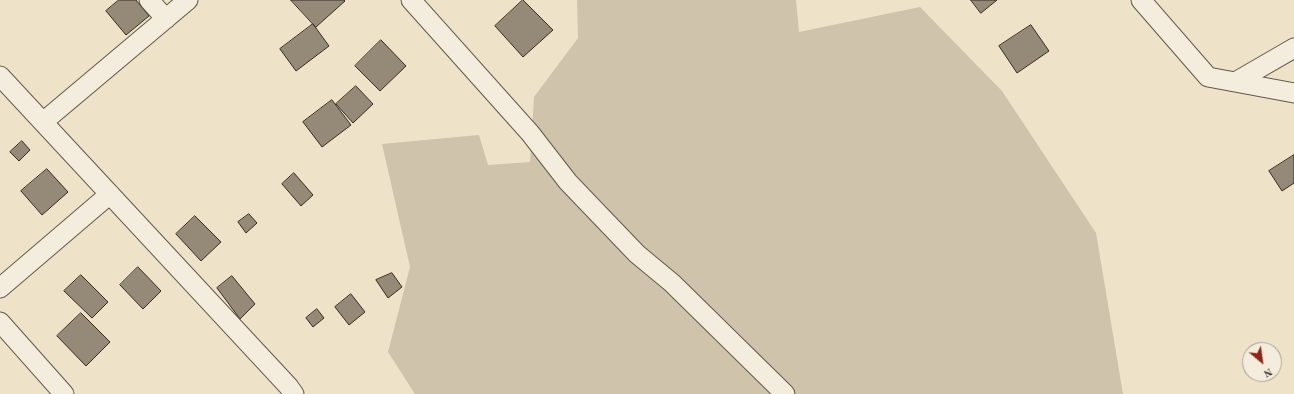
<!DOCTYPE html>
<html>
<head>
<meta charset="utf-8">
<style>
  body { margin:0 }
  #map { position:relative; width:1294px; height:394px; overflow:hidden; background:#eee2c9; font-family:"Old Standard TT",serif }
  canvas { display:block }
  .north { position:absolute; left:1242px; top:342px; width:40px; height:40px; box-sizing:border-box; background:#f4ecdc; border:1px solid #a89f91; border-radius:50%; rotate:151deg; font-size:11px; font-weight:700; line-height:16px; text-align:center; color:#352b20 }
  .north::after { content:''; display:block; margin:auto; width:14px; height:18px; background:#8f2418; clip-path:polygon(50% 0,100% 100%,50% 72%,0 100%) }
</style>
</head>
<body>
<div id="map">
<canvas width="1294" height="394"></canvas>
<div class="north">N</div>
</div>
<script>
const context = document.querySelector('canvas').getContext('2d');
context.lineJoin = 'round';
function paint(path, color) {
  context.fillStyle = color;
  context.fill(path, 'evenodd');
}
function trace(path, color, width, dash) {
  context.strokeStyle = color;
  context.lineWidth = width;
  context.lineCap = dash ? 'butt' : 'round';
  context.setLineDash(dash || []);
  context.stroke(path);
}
paint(new Path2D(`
  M577,0H796L799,32L920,7L1002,91L1096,233L1123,394H415L388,352L410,267L382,144L479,135L488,165L530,162L534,97L578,38Z`), '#cfc3ac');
const building = new Path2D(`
  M119,0H136L149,16L126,35L106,11Z
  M291,0H344L345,1L316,27Z
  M523,0L553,30L523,57L495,26Z
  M971,0H997L981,13Z
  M313,24L329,46L296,71L280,49Z
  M1031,25L1049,51L1017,73L999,46Z
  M381,40L406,66L380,91L355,66Z
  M356,86L373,104L353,123L336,104Z
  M332,100L351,125L322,147L303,122Z
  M22,141L30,150L19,161L10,152Z
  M1294,155V183L1282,191L1269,171Z
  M47,169L68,192L42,215L21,191Z
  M294,173L313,195L301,206L282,184Z
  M249,214L257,223L246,233L238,222Z
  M195,216L221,242L201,261L176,234Z
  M138,267L161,291L143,309L120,285Z
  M392,273L402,287L388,298L376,280Z
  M81,275L108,302L92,318L64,291Z
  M232,276L255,304L240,319L217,288Z
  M351,294L365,312L349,325L335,307Z
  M317,309L324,318L313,327L306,318Z
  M81,313L110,342L86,366L57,336Z`);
paint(building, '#958a78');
trace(building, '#352b20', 1);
const minor = new Path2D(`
  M149,0L166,19
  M411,0L530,133L568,182L637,254L672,283L785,394
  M1141,0L1208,77L1294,93
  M0,76L289,387L294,394
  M1237,81L1294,48
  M43,122L188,0
  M0,288L110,194
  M0,322L64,394`);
trace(minor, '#63594a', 21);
trace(minor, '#f4ecdc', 19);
</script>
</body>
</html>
